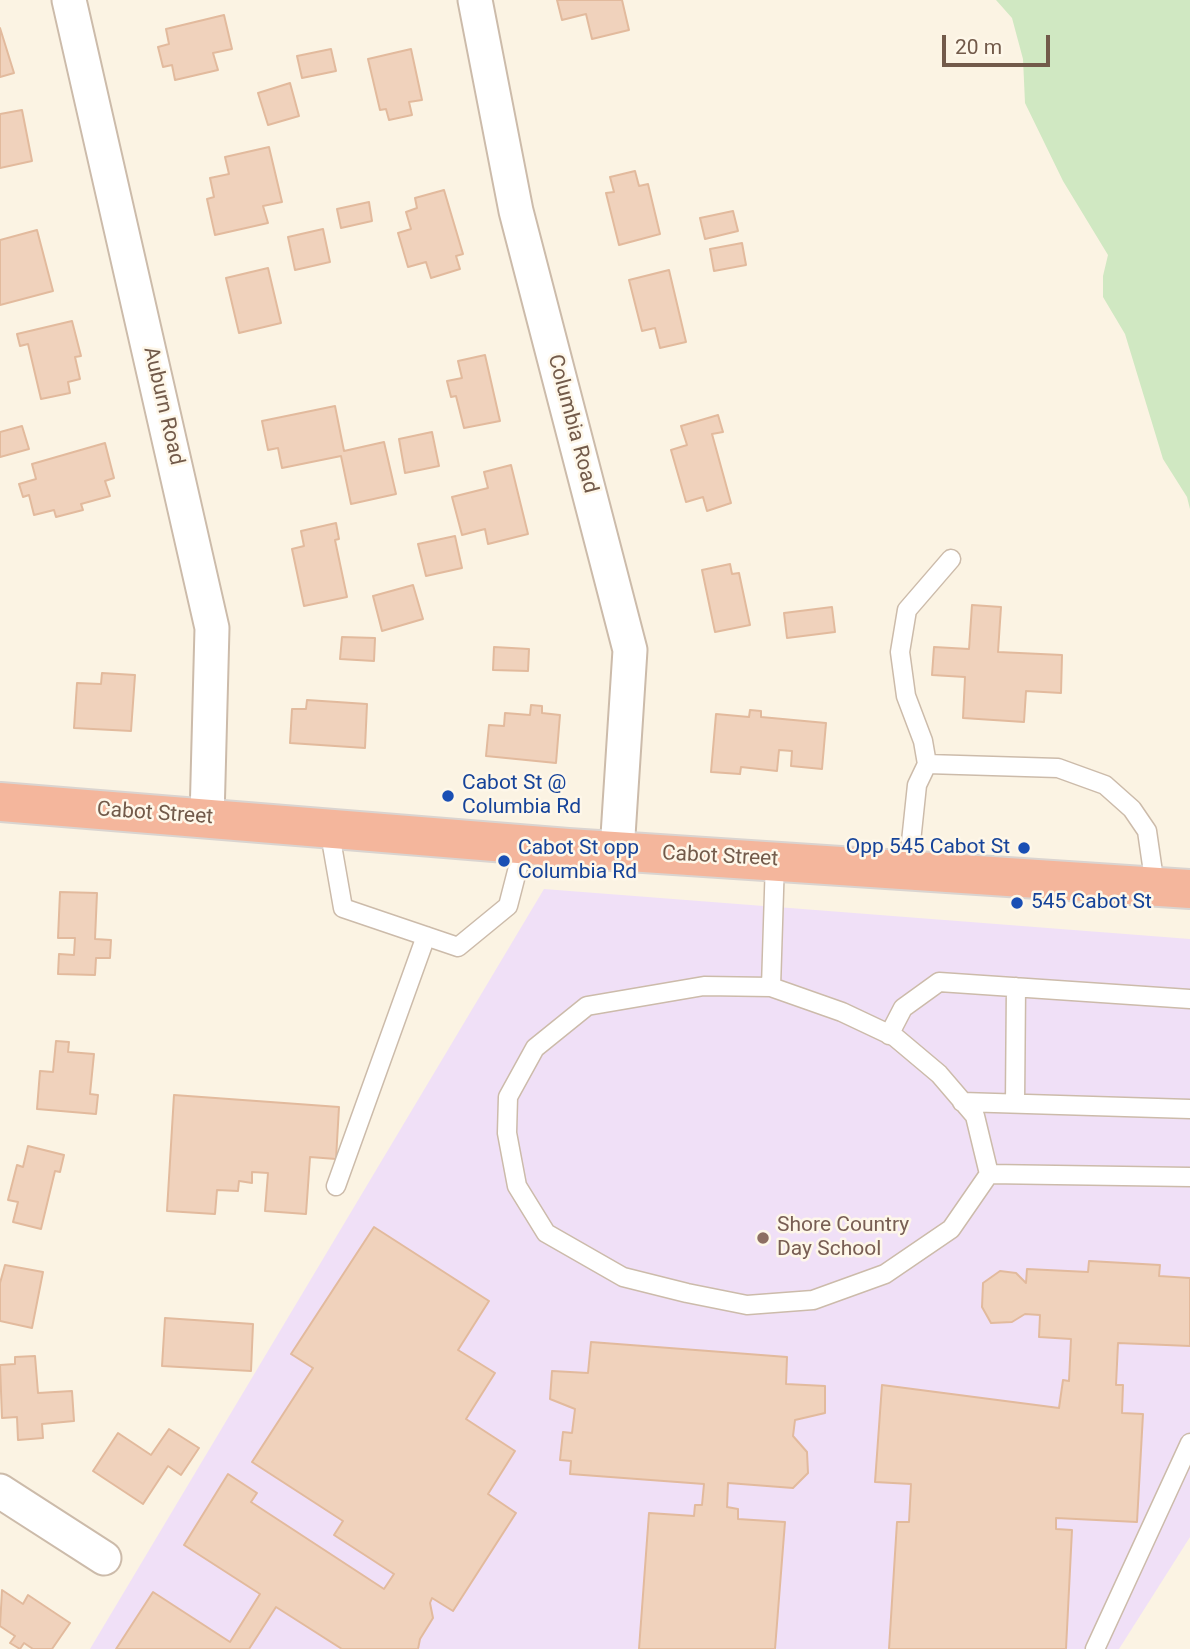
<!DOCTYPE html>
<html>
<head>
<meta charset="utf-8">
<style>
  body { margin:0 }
  #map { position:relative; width:1190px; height:1649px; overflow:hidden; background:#fbf3e3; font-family:Roboto,sans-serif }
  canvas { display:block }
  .scale { position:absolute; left:942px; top:35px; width:108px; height:32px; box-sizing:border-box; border:4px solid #725a4a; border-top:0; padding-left:9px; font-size:21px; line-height:24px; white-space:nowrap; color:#725a4a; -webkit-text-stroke:5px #fef7e9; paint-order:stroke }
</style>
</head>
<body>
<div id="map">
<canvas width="1190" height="1649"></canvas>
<div class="scale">20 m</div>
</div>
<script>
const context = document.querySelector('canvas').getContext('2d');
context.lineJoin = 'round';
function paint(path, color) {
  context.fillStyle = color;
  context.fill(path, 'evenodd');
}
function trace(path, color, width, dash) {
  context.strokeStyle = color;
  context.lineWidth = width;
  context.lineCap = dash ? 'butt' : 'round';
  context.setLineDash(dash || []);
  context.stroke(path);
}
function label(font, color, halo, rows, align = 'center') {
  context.font = font + ' Roboto,sans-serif';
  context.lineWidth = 5;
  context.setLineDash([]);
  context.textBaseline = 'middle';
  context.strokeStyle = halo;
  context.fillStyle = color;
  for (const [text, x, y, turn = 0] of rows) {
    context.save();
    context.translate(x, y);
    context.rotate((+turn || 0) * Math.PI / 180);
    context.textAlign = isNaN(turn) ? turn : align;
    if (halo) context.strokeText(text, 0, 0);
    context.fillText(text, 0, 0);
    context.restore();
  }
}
paint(new Path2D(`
  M544,889L1190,939V1537L1119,1649H90Z`), '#f0e0f7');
paint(new Path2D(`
  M996,0H1190V509L1187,497L1163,459L1125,334L1103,297V276L1108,255L1063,181L1025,103L1023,59L1012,18Z`), '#d0e8c2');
const building = new Path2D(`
  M557,0H622L629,30L592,39L586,14L562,20Z
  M224,15L232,49L213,53L218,70L175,80L172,65L163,67L158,47L169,44L166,29Z
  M0,28L14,73L0,77Z
  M331,49L336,71L302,78L297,56Z
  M411,49L422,100L409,102L412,115L389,120L386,109L380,110L368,59Z
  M290,83L299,116L268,125L258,93Z
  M22,110L32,161L0,168V114Z
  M269,147L282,202L263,206L268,223L215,235L207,199L214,197L210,178L229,174L225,157Z
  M635,171L639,186L648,184L660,234L619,245L606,193L614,192L610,177Z
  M444,190L463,254L456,256L460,269L431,278L426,262L408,267L398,233L411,229L406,212L417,208L415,198Z
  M369,202L372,221L341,228L337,209Z
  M733,211L738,231L705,239L700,218Z
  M323,229L330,262L295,270L288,237Z
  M37,230L53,291L0,305V240Z
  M742,243L746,265L714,271L710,249Z
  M268,268L281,323L239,333L226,278Z
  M669,270L686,342L660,348L655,328L642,331L629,280Z
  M72,321L81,356L75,357L80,379L68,382L70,393L41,399L28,344L20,346L17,334Z
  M485,355L500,421L464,428L456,396L451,397L447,381L462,378L458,361Z
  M335,406L344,451L384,442L396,494L351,504L341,456L282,468L278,448L268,450L262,421Z
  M718,415L723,432L712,434L731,503L707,511L703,497L686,502L671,450L687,445L681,426Z
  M22,426L29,449L0,457V432Z
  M432,432L439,466L405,473L399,439Z
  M105,443L114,478L105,481L110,496L81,504L83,510L56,517L54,510L34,515L29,495L23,497L19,484L36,479L32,464Z
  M511,465L528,534L488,544L485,529L462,535L452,497L488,488L484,472Z
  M336,523L339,539L335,540L347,597L304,606L292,549L304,546L301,531Z
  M455,536L462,568L426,576L418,544Z
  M730,564L732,574L739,573L750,625L715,632L702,570Z
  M413,585L423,619L382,631L373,596Z
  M972,605L1001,607L998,652L1062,655L1061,693L1026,691L1024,722L963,718L965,677L932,675L934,647L969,649Z
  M832,607L835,632L787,638L784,613Z
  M342,637L375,638L374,661L340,659Z
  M494,647L529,649L528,671L493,670Z
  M102,673L135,675L131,731L74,728L77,683L101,684Z
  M307,700L367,704L365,748L290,743L292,709H306Z
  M531,705L542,706V713L560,715L556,763L486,756L489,725L504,726L505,713L530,715Z
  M750,710L761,711V717L826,723L822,769L791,766L792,751L779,750L777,771L741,767L740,774L711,772L716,714L749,717Z
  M60,892L97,893L95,939L111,940L110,958H96L95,975L58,974L59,954L74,955L75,938H58Z
  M56,1041L69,1042L68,1052L94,1054L90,1094L98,1095L96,1114L37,1109L40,1071L53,1072Z
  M174,1095L339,1107L336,1159L310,1157L306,1214L265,1211L268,1173L252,1172V1183L239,1181L238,1191L217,1190L215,1214L167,1211Z
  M28,1146L64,1155L60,1172L55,1171L41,1229L13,1222L18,1202L8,1200L17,1165L23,1167Z
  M374,1227L489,1301L458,1350L495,1373L466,1419L515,1451L488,1494L516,1513L453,1611L432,1598L430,1603L433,1618L420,1639L418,1649H342L276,1607L249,1649H116L153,1592L230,1642L260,1594L184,1545L228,1474L257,1493L251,1502L384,1589L394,1574L334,1535L343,1521L252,1462L313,1368L291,1354Z
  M1089,1261L1160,1265L1159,1276L1190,1278V1346L1118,1343L1116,1385H1123L1122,1413L1143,1414L1137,1522L1056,1518V1529L1072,1530L1066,1649H889L897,1522H909L911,1484L875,1482L882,1385L1059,1408L1063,1380L1069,1381L1071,1339L1039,1337L1040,1315L1025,1314L1012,1322L991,1323L982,1307L983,1283L1000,1271L1016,1273L1026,1283L1027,1269L1088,1272Z
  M5,1265L43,1272L32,1328L0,1321V1283Z
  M165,1318L253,1324L251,1371L162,1366Z
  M591,1342L787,1357L786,1384L825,1386V1413L795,1420L793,1436L807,1452L808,1473L793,1488L728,1483L727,1507L738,1509V1519L785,1522L775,1649H639L649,1513L694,1516L695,1505H702L704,1484L570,1474L571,1461L560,1460L563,1432L572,1433L575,1409L550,1399L552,1371L588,1373Z
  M35,1356L38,1393L72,1391L74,1421L42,1424L43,1438L18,1440L17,1417L2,1418L0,1365L15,1364V1357Z
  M169,1429L199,1448L181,1475L168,1466L143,1504L93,1471L118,1433L151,1455Z
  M2,1590L23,1604L28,1595L70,1623L52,1649H33L24,1643L20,1649L10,1643L15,1636L0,1626Z`);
paint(building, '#f0d2bc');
trace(building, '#e2ba9d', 2);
const lane = new Path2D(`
  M927,764L1058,768L1105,785L1132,809L1147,831L1155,886
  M329,828L343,908L458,947L508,906L524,844
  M908,870L917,785L927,764L923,741L906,696L900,652L907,610L951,559
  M704,986L771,987L842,1012L895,1037L939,1074L975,1116L989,1174L951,1229L885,1274L813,1300L747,1305L687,1293L623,1277L546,1233L517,1186L507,1133L508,1097L535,1048L587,1006Z
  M771,987L775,860
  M889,1035L903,1008L939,982L1190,999
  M962,1102L1190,1109
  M1015,1103L1016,987
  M989,1174L1190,1177
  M336,1186L426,936
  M1095,1649L1190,1443`);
const street = new Path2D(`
  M69,0L212,628L207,818
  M475,0L516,211L630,650L617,851
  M0,1491L104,1558`);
const highway = new Path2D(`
  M0,802L568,848L1190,889`);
trace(lane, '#cba', 21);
trace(street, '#cba', 37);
trace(highway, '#dad4d0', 42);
trace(lane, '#fff', 18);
trace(street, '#fff', 33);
trace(highway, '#f4b69c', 38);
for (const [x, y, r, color] of [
  [448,796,7,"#1a4fb4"],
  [1024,848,7,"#1a4fb4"],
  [504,861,7,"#1a4fb4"],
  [1017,903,7,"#1a4fb4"],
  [763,1238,7,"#8d6e63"]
]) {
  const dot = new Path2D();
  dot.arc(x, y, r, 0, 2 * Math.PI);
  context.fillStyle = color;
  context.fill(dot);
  trace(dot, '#fef7e9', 2.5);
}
label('21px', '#725a4a', '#fef7e9', [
  ["Auburn Road",163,406,77],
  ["Columbia Road",572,424,75],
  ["Cabot Street",155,814,4],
  ["Cabot Street",720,857,3]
]);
label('21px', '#164399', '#fef7e9', [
  ["Cabot St @",462,784],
  ["Columbia Rd",462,808],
  ["Opp 545 Cabot St",1010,848,"right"],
  ["Cabot St opp",518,849],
  ["Columbia Rd",518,873],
  ["545 Cabot St",1031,903]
], 'left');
label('21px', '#785e54', '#fef7e9', [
  ["Shore Country",777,1226],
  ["Day School",777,1250]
], 'left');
</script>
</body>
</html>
